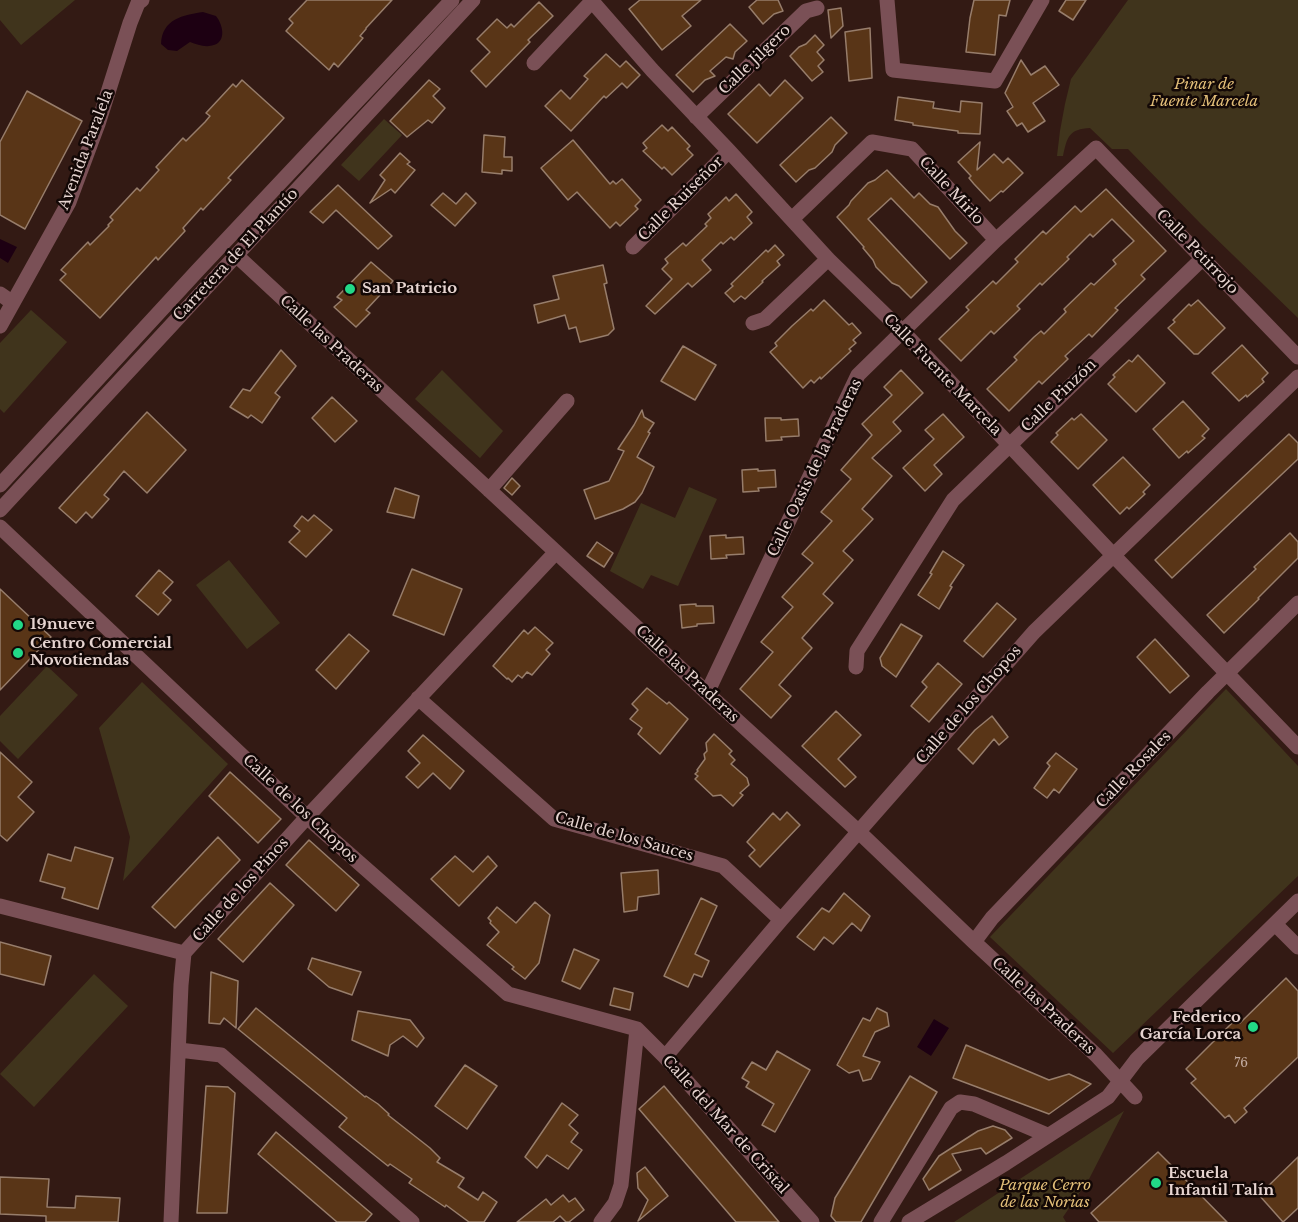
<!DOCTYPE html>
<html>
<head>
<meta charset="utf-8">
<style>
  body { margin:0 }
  canvas { display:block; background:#331a14 }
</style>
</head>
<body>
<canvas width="1298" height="1222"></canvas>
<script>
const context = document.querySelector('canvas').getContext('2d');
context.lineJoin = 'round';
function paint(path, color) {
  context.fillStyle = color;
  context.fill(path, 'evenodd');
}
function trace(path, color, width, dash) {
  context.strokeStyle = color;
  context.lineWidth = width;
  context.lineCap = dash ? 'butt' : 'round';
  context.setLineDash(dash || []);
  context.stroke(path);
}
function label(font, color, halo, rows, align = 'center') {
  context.font = font + ' "Libre Baskerville",serif';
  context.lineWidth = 5;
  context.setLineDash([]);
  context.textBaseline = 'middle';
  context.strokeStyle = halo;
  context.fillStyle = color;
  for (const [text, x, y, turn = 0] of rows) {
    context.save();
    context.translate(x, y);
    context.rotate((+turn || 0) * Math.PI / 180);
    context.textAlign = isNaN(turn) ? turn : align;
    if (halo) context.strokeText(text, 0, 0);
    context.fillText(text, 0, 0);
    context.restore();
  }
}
paint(new Path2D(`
  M0,0H75L21,45L0,20Z
  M1128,0H1298V318L1201,224L1128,149H1112L1090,128C1069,129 1067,137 1063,156H1057L1060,131L1065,104L1071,79Z
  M384,119L402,135L359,181L341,165Z
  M31,310L67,342L4,413L0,409V343Z
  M442,370L503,431L480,458L415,399Z
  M689,487L717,499L678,586L651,575L643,589L610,571L641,503L675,518Z
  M229,560L280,623L247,649L196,585Z
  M47,666L78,695L18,759L0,741V716Z
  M142,682L228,764L123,881L130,837L99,728Z
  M1226,689L1298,766V876L1113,1053L990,937Z
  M94,974L128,1006L34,1107L0,1074Z
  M1124,1111L1089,1179L1063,1217L1066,1222H954Z`), '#40341c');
paint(new Path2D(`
  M203,12L216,16C224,26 227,45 209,46C203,47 196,44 190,42L177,51L168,50L161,44C162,19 183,15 203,12Z
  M0,239L17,247L8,263L0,258Z
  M934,1019L949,1028L931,1056L917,1047Z`), '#1d0012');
const building = new Path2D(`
  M307,0H392L366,28V29L360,36L363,38L338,67L334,63L329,70L286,31L293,23L289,19Z
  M640,0H701L682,16L691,26L662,50L629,9Z
  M757,0H778L783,11L774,14L763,24L749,7Z
  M974,0H1010L1006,16L999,15L995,55L966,52L970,18Z
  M1066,0H1086L1073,20L1059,11Z
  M539,2L553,16L528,40L530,42L486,87L471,71L490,52L477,39L497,19L507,28L511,24L514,27Z
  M841,8L843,26L831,38L828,10Z
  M730,24L747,41L735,52L733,59L726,57L710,71L715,76L705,80L693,92L676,75Z
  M870,28L872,78L849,81L845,32Z
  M815,35L824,45L817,52L824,60L818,66L823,72L812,81L790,56L799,47L806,44Z
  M606,54L620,67L626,61L640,75L627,88L622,83L606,98L604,96L571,131L545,106L561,90L570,99L588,79L584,76Z
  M1021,60L1031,75L1045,66L1059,85L1033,103L1045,121L1028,132L1022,123L1017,126L1007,111L1013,107L1005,93Z
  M242,80L284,118L228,178L231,180L203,210L201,208L183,228L185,231L158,260L156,257L100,318L60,280L66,274L61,270L88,242L90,245L109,226L108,225L113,220L110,217L137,188L140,191L159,170L156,167L183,138L186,141L205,122L210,116L206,113L233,84L236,87Z
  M429,80L440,89L433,96L445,108L432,123L428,120L407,137L390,121Z
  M785,80L803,98L757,143L728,114L759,84L770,96Z
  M27,91L82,121L25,229L0,215V142Z
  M898,97L934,102L933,108L960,112L961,101L982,103L980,134L958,133V131L913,125V123L895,120Z
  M831,117L847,133L835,145L832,152L815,168L809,170L796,182L780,165Z
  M662,125L668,131L672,127L690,146L687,149L693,155L672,175L664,167L662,169L643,151L647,148L643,143Z
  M484,135L505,137L504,157H512V171L502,170V174L482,172Z
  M573,140L610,184L613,181L616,184L622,179L641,200L635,206L638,209L620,226L616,222L610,228L577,192L568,200L541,168Z
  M980,142L977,170L994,154L1003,163L1008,158L1023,173L1003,192L1001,191L990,201L974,184L969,178L971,176L958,162Z
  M400,153L410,162L407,164L415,170L395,193L391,189L370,203L385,180L380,175Z
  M887,170L914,198L919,193L930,204L938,207L955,231L967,243L950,259L891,198L878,210L868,219L927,282L911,298L899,286L892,283L876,267L873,260L863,248L864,247L837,217L849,205L851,201L868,183L875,180Z
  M338,185L392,236L378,249L336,210L323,223L310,212Z
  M1106,189L1166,251L1141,275L1145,279L1115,308L1118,310L1092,337L1089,334L1065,356L1068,359L1042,384L1039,381L1009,411L987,389L1017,360L1014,357L1034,337L1041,331L1044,334L1066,312L1064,309L1091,283L1094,285L1116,264L1113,260L1134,241L1112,219L1093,237L1090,234L1067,257L1069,259L1042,285L1040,283L1017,306L1020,309L994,334L991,331L961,361L939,339L969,310L966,307L993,281L996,284L1018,262L1015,259L1043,231L1046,234L1075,206L1081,212Z
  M443,193L456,204L466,193L476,203L455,226L431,205Z
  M736,194L752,212L747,217L752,223L734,240L731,237L723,244L721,242L702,260L711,270L692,287L688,283L655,314L646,306L672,279L662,269L668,263L665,259L683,243L686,246L707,226L705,224L711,218L708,214L721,202L726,197L729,201Z
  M775,245L784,255L777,261L780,265L762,281L763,282L745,299L741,296L734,302L725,293L733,286L731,284L766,250L768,252Z
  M371,262L393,281L366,310L370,313L356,327L334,307L342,300L337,297Z
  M603,265L607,283L604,284L614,329L608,335L580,342L576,327L569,329L565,315L538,323L534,305L559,299L553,276Z
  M824,300L849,325L852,323L861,333L853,340L856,343L849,349L851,351L821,379L820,377L814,383L811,380L803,388L770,352L777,346L775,343L792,326L811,309L813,311Z
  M1198,300L1225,328L1198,354H1194L1168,328L1175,322L1173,320L1189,304L1191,306Z
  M1242,345L1268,373L1262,379L1264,382L1247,397L1246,395L1239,401L1212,373Z
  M683,346L716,365L695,400L661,381Z
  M281,350L296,366L275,393L280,397L262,423L251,415L248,418L230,407L243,389L250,391Z
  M1138,355L1165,383L1136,412L1108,384L1115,377L1113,375L1129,360L1132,362Z
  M901,370L923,393L893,422L901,431L872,458L892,476L862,509L873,519L843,551L853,560L823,594L833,603L802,638L812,648L779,685L791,696L771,718L740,689L773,652L761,642L793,607L782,597L813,563L802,554L832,521L821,512L851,479L841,470L872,435L862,424L892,395L884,387Z
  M332,397L357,421L335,442L312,418Z
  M1183,401L1209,429L1202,436L1205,438L1188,453L1187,451L1179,458L1153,429Z
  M642,410L644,417L654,423L648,432L650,433L637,457L654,467L642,493L635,502L623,509L595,519L584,490L609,481L624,451L618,449L634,425Z
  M147,412L186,450L147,493L124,471L104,495L109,499L92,518L86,512L76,523L59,508Z
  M943,414L964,437L934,465L942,474L925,491L903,468L934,439L925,430Z
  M1081,414L1107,440L1078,469L1051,442L1058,435L1056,433L1072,418L1074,420Z
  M765,418H781V420L798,419L799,436L781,437L782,440L766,441Z
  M1289,434L1298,443V459L1172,578L1155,560Z
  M1123,457L1150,485L1143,492L1145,494L1129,509L1127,507L1120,514L1093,485Z
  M758,469V471L775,470L776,487L758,488L759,491L743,492L742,470Z
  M512,478L520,486L512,495L504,488Z
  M395,488L419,496L414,518L387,512Z
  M314,515L332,530L306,557L289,542L300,531L294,526L302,516L308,521Z
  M1290,533L1298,542V558L1258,598L1259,599L1224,633L1207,615L1256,569L1254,567Z
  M726,535V538L743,537L744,554L726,555L727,558L711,559L710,536Z
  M597,542L613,553L604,567L587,556Z
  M943,551L964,565L950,586L952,587L939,609L918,595L932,574L930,573Z
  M412,569L462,589L444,635L393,615Z
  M159,570L173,582L163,593L171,600L158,615L136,596Z
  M0,589L51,637L0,690Z
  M997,603L1016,619L983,657L964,641Z
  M696,604V606H713L714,623L697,624V626L682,628L680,605Z
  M901,624L922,636L896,677L882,666L880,658Z
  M535,627L553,643L546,650L550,654L532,675L527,672L522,678L518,675L512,682L508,678L507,679L493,666L524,630L528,634Z
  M349,634L369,651L336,689L316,670Z
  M1155,639L1189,676L1170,693L1137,657Z
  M938,663L962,684L929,722L911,706L927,687L922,682Z
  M647,688L667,704L669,702L688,719L660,754L638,734L642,728L630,719L638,710L632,704Z
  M836,711L861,735L838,759L856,777L845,787L802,746Z
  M992,716L1008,737L999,745L994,739L973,764L958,749L975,730Z
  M714,734L732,751L729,754L735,760L731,764L747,778L749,785L740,793L743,795L733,806L721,795L713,796L695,779L698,776L695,774L698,771L697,770L705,759L704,754L707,751L706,743Z
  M423,735L464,771L450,789L433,773L418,788L406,777L420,763L408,751Z
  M0,752L32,782L18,797L34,812L7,841L0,835Z
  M1056,753L1077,769L1059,793L1054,789L1047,798L1034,788L1050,766L1047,763Z
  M230,772L281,819L258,843L209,796Z
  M787,812L800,825L760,867L749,856L755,850L747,842L773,813L780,820Z
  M218,837L240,860L175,928L152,907Z
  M309,840L359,885L336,911L286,865Z
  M75,847L113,858L98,909L62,898L65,888L40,881L48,854L71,861Z
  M455,856L473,872L488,856L497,866L459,906L431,879Z
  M658,870L659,894L638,897L637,910L624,912L621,873Z
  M270,883L294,905L243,962L218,939Z
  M844,893L870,916L861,931L852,923L833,944L824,937L814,950L797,937L822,908L829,912Z
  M701,898L717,906L695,954L709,961L702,977L694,974L688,987L664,976Z
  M535,902L550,915L539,963L525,979L512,969L514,967L487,945L499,932L490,923L491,921L488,918L497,907L516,923Z
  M0,942L51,956L44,985L0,974Z
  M574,949L599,960L580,989L562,981Z
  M312,958L361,972L352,995L329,987L308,969Z
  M211,972L238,981L236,1028L224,1018L220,1024L209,1023Z
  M1286,978L1298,991V1057L1244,1108L1247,1112L1235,1123L1229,1115L1225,1118L1191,1083L1196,1079L1186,1069L1235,1020L1240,1023Z
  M614,988L633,993L630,1010L610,1005Z
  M256,1008L365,1097L366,1096L378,1104L389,1114L388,1115L430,1148L440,1158L437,1162L464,1178L458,1187L478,1200L483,1192L497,1202L484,1222H469L446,1205L445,1207L409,1183L412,1179L390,1164L388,1166L339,1127L347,1118L238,1029Z
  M877,1008L887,1013L889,1026L875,1032L863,1056L880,1062L871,1079L863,1081L859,1070L849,1073L837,1065L863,1018L870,1021Z
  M358,1011L410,1020L424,1038L417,1047L403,1036L390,1045L388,1056L352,1040Z
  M966,1045L1049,1080L1069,1074L1091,1084L1049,1114L953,1078Z
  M777,1051L810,1070L775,1132L762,1125L774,1104L746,1087L749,1082L742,1078L752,1062L766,1070Z
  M465,1065L497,1086L467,1129L435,1106Z
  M910,1076L937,1092L861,1222H836L831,1216L835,1198Z
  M206,1086L228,1087L235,1093L227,1213H197Z
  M664,1086L779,1222H736L639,1109Z
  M562,1103L578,1115L569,1125L578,1133L571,1142L582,1150L568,1169L547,1155L537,1168L525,1157Z
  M993,1126L1005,1130L1012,1138L986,1154L981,1148L952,1154L961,1170L929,1190L923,1179L939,1156L978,1131Z
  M276,1132L372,1214L365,1222H337L258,1154Z
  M1158,1152L1171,1165L1227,1222H1099L1091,1213Z
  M1298,1157V1208L1283,1222L1259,1195Z
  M645,1167L668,1196L638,1221L648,1200L638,1188L637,1173Z
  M0,1177L49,1179L47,1207L75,1208L76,1196L120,1198L118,1222H46V1216L0,1214Z
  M563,1195L569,1202L575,1198L584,1210L569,1222H566L560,1216L553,1222H517L546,1199L551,1205Z`);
paint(building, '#593517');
trace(building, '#977d6b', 1.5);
trace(new Path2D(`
  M591,0L652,70L729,151L828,259L903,332L1114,556L1298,747
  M887,0L893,70L995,81L1042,0
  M534,63L593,0
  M696,117L806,11L817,8
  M792,219L872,142L912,149L996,240
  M633,247L729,151
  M236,255L556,552L707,693L859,832L974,942L1096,1055L1135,1097
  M0,294L13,303
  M753,323L765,319L828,259
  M0,326L69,202L98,124L130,23L138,3L142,0
  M489,490L567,401
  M0,527L307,817L508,994L637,1029L665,1057L812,1222
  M856,667L857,651L953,500L1203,258
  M707,693L858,375L996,240L1096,148L1298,357
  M418,698L554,819L723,866L781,920
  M0,906L184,953
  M1275,924L1298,947
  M974,942L992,918L1208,692L1298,603
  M179,1050L221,1055L412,1222
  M665,1057L781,920L1034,632L1298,377
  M171,1222L181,985L184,953L307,817L556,552
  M601,1222L615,1203L621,1185L637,1029
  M881,1222L951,1108L960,1102L974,1104L1047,1135
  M909,1222L1006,1163L1108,1097L1137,1059L1298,901`), '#7a5056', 15);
trace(new Path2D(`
  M0,485L198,270L452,0
  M0,510L473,0`), '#7a5056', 15);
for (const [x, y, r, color] of [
  [350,289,6,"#22d887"],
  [18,625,6,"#22d887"],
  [18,653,6,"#22d887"],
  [1253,1027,6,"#22d887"],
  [1156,1183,6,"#22d887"]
]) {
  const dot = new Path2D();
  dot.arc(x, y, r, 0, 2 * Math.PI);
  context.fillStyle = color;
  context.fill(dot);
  trace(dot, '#130806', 2);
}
label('12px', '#c3aca2', null, [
  ["76",1241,1064]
]);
label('15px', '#e6d4d0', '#130806', [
  ["Calle Jilgero",755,60,-44],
  ["Avenida Paralela",86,150,-69],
  ["Calle Mirlo",951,191,47],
  ["Calle Ruiseñor",681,199,-45],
  ["Calle Petirrojo",1197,252,46],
  ["Carretera de El Plantío",236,255,-47],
  ["Calle las Praderas",331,344,43],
  ["Calle Fuente Marcela",942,375,46],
  ["Calle Pinzón",1059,396,-44],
  ["Calle Oasis de la Praderas",815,468,-64],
  ["Calle las Praderas",687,674,43],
  ["Calle de los Chopos",969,705,-49],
  ["Calle Rosales",1134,770,-46],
  ["Calle de los Chopos",300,809,43],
  ["Calle de los Sauces",624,837,16],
  ["Calle de los Pinos",241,890,-48],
  ["Calle las Praderas",1043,1006,43],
  ["Calle del Mar de Cristal",725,1125,48]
]);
label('italic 15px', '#e2be78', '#130806', [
  ["Pinar de",1204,85],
  ["Fuente Marcela",1204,102],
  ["Parque Cerro",1045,1186],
  ["de las Norias",1045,1203]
]);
label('bold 15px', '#e6d4d0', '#130806', [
  ["San Patricio",362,289],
  ["19nueve",30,625],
  ["Centro Comercial",30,644],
  ["Novotiendas",30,661],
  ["Federico",1241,1018,"right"],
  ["García Lorca",1241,1035,"right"],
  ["Escuela",1168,1174],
  ["Infantil Talín",1168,1191]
], 'left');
</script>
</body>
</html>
